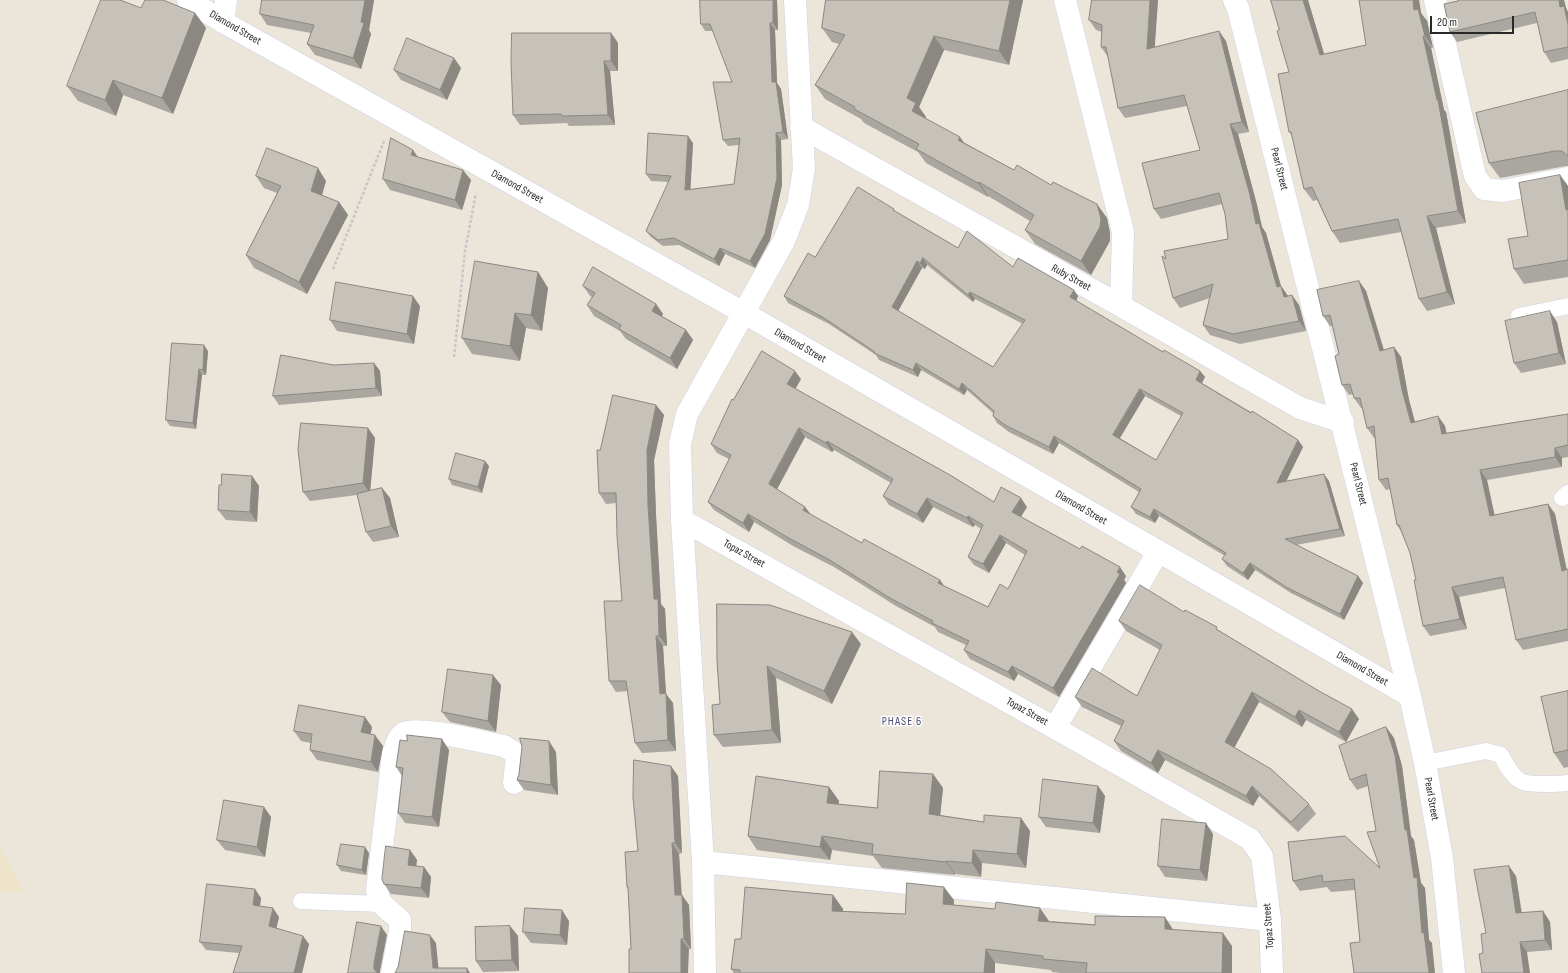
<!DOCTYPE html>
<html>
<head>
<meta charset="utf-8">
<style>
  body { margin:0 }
  #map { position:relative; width:1568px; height:973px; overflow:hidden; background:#ebe5da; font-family:"Sofia Sans Condensed",sans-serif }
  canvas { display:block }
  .scale { position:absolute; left:1430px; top:16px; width:84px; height:18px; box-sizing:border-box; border:2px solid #282828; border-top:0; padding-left:5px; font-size:12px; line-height:14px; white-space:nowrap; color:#282828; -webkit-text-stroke:3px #fff; paint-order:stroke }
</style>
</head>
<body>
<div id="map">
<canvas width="1568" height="973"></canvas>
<div class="scale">20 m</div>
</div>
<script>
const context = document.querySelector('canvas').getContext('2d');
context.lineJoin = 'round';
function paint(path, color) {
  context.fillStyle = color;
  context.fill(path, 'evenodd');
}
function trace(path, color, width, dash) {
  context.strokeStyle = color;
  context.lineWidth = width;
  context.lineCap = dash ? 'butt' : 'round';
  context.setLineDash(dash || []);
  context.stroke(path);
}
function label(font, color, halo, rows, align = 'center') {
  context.font = font + ' "Sofia Sans Condensed",sans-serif';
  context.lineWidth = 3;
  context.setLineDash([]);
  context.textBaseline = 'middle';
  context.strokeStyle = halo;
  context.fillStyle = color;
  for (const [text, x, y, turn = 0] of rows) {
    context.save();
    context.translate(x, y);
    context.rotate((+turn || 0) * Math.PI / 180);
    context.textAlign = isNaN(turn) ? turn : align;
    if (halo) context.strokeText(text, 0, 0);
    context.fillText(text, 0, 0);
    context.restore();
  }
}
paint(new Path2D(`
  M0,848L24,891L0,893Z`), '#ede4c9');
const lane = new Path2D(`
  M1519,316L1568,306
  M1562,498L1568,493
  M1425,763L1486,751L1501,755C1506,764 1513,779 1523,782C1530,785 1559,784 1568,783
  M301,901L381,904`);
const street = new Path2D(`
  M188,0L223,22L744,313L1410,696
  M1065,0L1123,232L1121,306
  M1234,0L1238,8L1410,696L1425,763L1442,858L1454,973
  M1435,0L1475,176L1484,189L1503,191L1568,178
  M223,22L226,0
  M801,127L1121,306L1300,408L1343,422
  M682,520L1055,728L1250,839L1262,856L1270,920L1272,973
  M1055,728L1158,552
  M703,862L1270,920
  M392,973L400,931V920C388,908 380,908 377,890L393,754C396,746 397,738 404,733C416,725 487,743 504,746L512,751L517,756L514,783
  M705,973L703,862L682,520L680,444L687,414L784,241L798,205L804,169L795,0`);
trace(lane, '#cfd1e2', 17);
trace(street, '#cfd1e2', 23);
trace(new Path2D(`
  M333,269L384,141
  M454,357L465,251L476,193`), '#c7c7c7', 2.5, [3, 2]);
trace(lane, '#fff', 16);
trace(street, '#fff', 22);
paint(new Path2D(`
  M262,0H374L369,30L371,34L361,69L315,55L307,44L311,33L267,25L260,14Z
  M700,0H777L778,30H775L777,83L781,89L788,139L781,140L782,185L770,240L755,268L725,254L719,266L679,245L663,246L651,237L646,231L669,182L651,181L646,174L693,143L690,190L734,184L739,145L728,146L723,140L732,82L713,31H705L701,24Z
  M826,0H1023L1009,65L944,50L919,107L926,117L925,118L965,143L1014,170L1107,218L1110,233V241L1091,275L1035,244L1025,230L1030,221L988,196V197L926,163L918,152L864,123L861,119L825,99L815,85L839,44L832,42L822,28Z
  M1092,0H1158L1154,47L1226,41L1249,132L1238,134L1257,205L1262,227L1266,233L1281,286L1288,296L1299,305L1306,331L1240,344L1210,335L1203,325L1210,298L1180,308L1173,298L1166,259L1228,239L1225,214L1222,204L1161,219L1154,209L1200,150L1187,106L1125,118L1118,108L1108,57L1101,47L1102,32L1096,30L1089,20Z
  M1271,0H1308L1324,54L1366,45L1359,0H1419L1421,13L1427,21L1433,48H1431L1444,110L1446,112L1466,223L1436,228L1455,304L1427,311L1419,299L1401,232L1340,243L1332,231L1317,200L1313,201L1304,189L1292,136L1289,132V72L1279,30Z
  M1458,0H1564L1566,8L1568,12V59L1551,63L1544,52L1537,23L1457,42L1450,32Z
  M141,8L195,13L206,28L173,114L123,95L116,116L78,101L67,86Z
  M611,33L618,43V71H610L615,125L569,126L567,123L520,125L513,115Z
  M454,58L461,68L447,100L401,80L394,70Z
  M1568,90V166H1566L1500,178L1489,163Z
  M418,157L471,180L462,210L390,190L383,179Z
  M1560,175L1568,186V277L1524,284L1514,269L1528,236Z
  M256,176L326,181L322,196L339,202L348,215L307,294L254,268L246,255L277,193L264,188Z
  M894,209L895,211L958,248L1013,267L1078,296L1076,301L1163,352L1200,371L1205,377L1202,383L1298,440L1303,447L1286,481H1329L1345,536L1296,545L1358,576L1363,583L1344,620L1291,593L1255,570L1248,580L1227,566L1222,559L1225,556L1159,516L1155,523L1136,514L1131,507L1139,492L1059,443L1053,454L1009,432L997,423L993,416V413L967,390L964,395L921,370L918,377L879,360L876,355L829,324L788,303L784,296L815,257ZM927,265L973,302L975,299L1023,324L993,367L898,311L922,268L925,269ZM1145,396L1181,416L1156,460L1120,438Z
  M538,272L548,288L542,331L526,328L520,361L472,354L462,338Z
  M1359,281L1366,291L1384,350L1394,347L1401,357L1409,400L1415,422L1438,416L1445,426L1446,433L1568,414V457L1562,458V467L1487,480L1494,515L1548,504L1555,514L1567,570L1568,569V641L1523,650L1516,640L1505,588L1459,597L1467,629L1430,636L1423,626L1416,580L1410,553L1402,533L1397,525L1390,489L1386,490L1379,480L1375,438H1374L1367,428L1362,408H1361L1354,398L1353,394L1349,395L1342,385L1339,354L1332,326H1330L1323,316Z
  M583,286L656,304L663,314L662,316L686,330L693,340L677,369L626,339L620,331L594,316L587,305L592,297L590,296Z
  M420,306L414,344L337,331L330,320Z
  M1557,322L1566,364L1521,373L1514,363Z
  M208,351L206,375H202L196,429L170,426L166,420Z
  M374,363L380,371L382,396L279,405L273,396Z
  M801,379L795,389L994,502L1027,507L1021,517L1126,576L1124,580L1126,583L1059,697L1018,674L1014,681L970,659L964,650L966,645L938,632L935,627L896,606L834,567L793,546L754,522L749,532L714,510L708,502L729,459L717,453L711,444ZM805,437L832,452L834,450L891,483L883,496L889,505L923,523L933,507L973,527L975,525L981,529L968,557L974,565L989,573L1006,543L1025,555L1008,589L988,607L944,586L940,580L862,543L811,515L805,507L777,489Z
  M656,405L664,415L654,460L656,515L661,604L665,609L667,646H663L666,694L673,703L676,751L642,753L635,743L628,691L616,692L609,681L622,601L616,503L606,504L599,493L600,450Z
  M368,428L375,438L370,491L382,488L390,498L399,537L373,542L366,532L357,495L310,501L303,492Z
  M489,466L482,493L452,485L449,479Z
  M252,476L259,486L257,522L226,520L218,510L221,485Z
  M1184,612L1220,631L1359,719L1346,742L1306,720L1302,727L1259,702L1234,748L1309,804L1316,814L1298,832L1259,796L1253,806L1165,760L1158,773L1121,751L1114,741L1121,726L1082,707L1075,697L1137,696L1160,650L1126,631L1119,621Z
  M861,644L832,704L776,678L781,743L723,747L714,735L720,704L717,661Z
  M501,685L496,732L450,722L442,712Z
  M1568,691V767L1564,768L1554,753Z
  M372,727L370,734L383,746L378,772L317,760L310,750L311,743L301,741L294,731Z
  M1386,727L1394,738L1402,766L1411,836L1414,840L1421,883L1425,888L1429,940L1432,943L1360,942L1355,890L1331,892L1327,887L1300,891L1293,881L1288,842L1380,868L1376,831L1368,786L1357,790L1350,780Z
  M407,741L449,750L439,827L405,823L398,813L402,776L396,767Z
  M522,747L556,752L558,795L524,790L517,780L519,774Z
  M933,774L943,788L940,815L984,822L1021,818L1030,831L1026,868L982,863L981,877L955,874V875L882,868L873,856L832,850L830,860L757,850L748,836L829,787L839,801L838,804L877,808Z
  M678,776L682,853L679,854L682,895L689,905L691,949H631L628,890L627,887L638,851Z
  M1098,786L1105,796L1100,833L1046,827L1039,817Z
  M264,807L271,817L265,857L225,850L217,840Z
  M1213,834L1207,881L1165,877L1158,866Z
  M410,850L417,860L416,866L424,867L431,877L429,898L391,894L384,884Z
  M369,853L366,875L341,871L337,865Z
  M1516,876L1522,913L1543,911L1550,922L1552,950L1527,952L1486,933Z
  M833,895L843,909V911L905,914L954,900L953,905L1049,921L1174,930L1232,946V973H1061L1052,972L1051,970L995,963V973H734L731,969L741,939Z
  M261,898L260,906L279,917L276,928L309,944L302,973H233L239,953L206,950L200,942Z
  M569,921L567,945L531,943L523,932Z
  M510,926L518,936L519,971L483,972L476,961Z`), '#aaa7a0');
paint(new Path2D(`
  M365,0H374L369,30L371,34L361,69L353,58Z
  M773,0H777L778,30L773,23Z
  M1010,0H1023L1009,65L999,51Z
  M1150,0H1158L1154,59L1147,49Z
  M1303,0H1308L1328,67L1320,55Z
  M1413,0H1419L1421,13L1427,21L1433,48L1425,36L1414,10Z
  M1559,0H1564L1566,8L1568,12V23L1560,7Z
  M195,13L206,28L173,114L162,98Z
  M770,23L775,30L777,83L781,89L788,139L783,132L772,82Z
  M1219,31L1226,41L1249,132L1242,122Z
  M611,33L618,43V71L611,61Z
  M934,36L944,50L919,107L926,117L922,125L912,111L907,98Z
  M1423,36L1431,48L1444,110L1446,112L1466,223L1458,211L1437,100Z
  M454,58L461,68L447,100L440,90Z
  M604,61L610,71L615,125L608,115Z
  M113,80L123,95L116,116L105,100Z
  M1230,124L1238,134L1257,205L1262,227L1266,233L1282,290L1281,286L1288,296L1291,307L1277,287L1256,224Z
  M776,133L781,140L782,185L770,240L755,268L750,261Z
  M688,136L693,143L690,197L685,190Z
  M960,137L970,151L958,140Z
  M413,150L420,160L411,155Z
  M318,168L326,181L319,204L311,191Z
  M463,170L471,180L462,210L455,200Z
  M1560,175L1568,186V212L1566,210Z
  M979,182L988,196V197L978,183Z
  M339,202L348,215L307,294L299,282Z
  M1097,204L1107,218L1110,233V241L1091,275L1081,261Z
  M1427,216L1436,228L1455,304L1447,292Z
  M720,248L725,254L719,266L714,259Z
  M923,258L927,265L925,269L920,263Z
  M917,261L922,268L897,313L892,307Z
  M538,272L548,288L542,331L531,315Z
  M1359,281L1366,291L1387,361L1380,351Z
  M1074,290L1078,296L1075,304L1070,297Z
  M970,292L975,299L973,302L968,295Z
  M1292,295L1299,305L1306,331L1299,321Z
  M413,296L420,306L414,344L407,334Z
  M656,304L663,314L659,321L652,311Z
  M1550,311L1557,322L1566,364L1559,353Z
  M515,313L526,328L520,361L510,346Z
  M686,330L693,340L677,369L670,358Z
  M204,345L208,351L206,375L203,370Z
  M1394,347L1401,357L1409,400L1418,433L1411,423L1402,390Z
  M374,363L380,371L382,396L376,388Z
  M916,363L921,370L918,377L913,370Z
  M199,369L202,375L196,429L193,423Z
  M795,371L801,379L793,393L787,384Z
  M1200,371L1205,377L1200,386L1196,380Z
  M962,383L967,390L964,395L959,389Z
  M1140,389L1145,396L1118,441L1113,435Z
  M656,405L664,415L654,460L656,515L661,604L665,609L667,646L659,636L654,599L648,505L647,450Z
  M1438,416L1445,426L1449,444L1442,434Z
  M368,428L375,438L370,493L363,483Z
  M799,428L805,437L775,493L769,484Z
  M1054,436L1059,443L1053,454L1049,447Z
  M1298,440L1303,447L1282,490L1277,483Z
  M827,441L834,450L832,452L826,443Z
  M1555,448L1562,458V467L1555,457Z
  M485,461L489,466L482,493L478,487Z
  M1480,470L1487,480L1497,526L1490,516Z
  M1324,474L1329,481L1345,536L1340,529Z
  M252,476L259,486L257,522L250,512Z
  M382,488L390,498L399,537L391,526Z
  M927,498L933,507L923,523L917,514Z
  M1021,498L1027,507L1018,521L1012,512Z
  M1548,504L1555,514L1568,577L1562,571Z
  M805,507L811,515L803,510Z
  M1154,509L1159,516L1155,523L1150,517Z
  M748,514L754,522L749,532L743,523Z
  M968,516L975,525L973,527L967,518Z
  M1000,535L1006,543L989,573L983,564Z
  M1250,563L1255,570L1248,580L1243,573Z
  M1120,567L1126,576L1124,580L1126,583L1059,697L1053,688Z
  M1358,576L1363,583L1344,620L1340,614Z
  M940,580L946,589L938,583Z
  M1452,587L1459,597L1467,629L1460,619Z
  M852,632L861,644L832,704L824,691Z
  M656,636L663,646L666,694L673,703L676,751L668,740L660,694Z
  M767,666L776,678L781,743L772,730Z
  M1012,666L1018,674L1014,681L1008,672Z
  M493,675L501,685L496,732L488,721Z
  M1252,692L1259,702L1232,752L1225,742Z
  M1352,709L1359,719L1346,742L1339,732Z
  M1299,710L1306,720L1302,727L1295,717Z
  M365,717L372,727L369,743L361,732Z
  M1386,727L1394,738L1402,766L1411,836L1414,840L1421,883L1425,888L1429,940L1432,943L1435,973H1429Z
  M375,735L383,746L378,772L371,762Z
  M442,739L449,750L439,827L432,817Z
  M549,741L556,752L558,795L551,785Z
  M1158,750L1165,760L1158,773L1151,763Z
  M671,766L678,776L682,853L675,843Z
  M933,774L943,788L939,827L929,814Z
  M1098,786L1105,796L1100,833L1093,823Z
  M1252,786L1259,796L1253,806L1246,796Z
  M829,787L839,801L836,817L827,803Z
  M264,807L271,817L265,857L257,847Z
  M1021,818L1030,831L1026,868L1017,854Z
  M1206,823L1213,834L1207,881L1200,870Z
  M822,836L832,850L830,860L820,847Z
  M672,843L679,854L682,906L675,895Z
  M365,847L369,853L366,875L362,870Z
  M410,850L417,860L415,875L408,865Z
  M973,850L982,863L981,877L972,863Z
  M946,861L955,874V875L946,862Z
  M1509,866L1516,876L1523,924L1516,913Z
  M424,867L431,877L429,898L421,888Z
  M944,887L954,900L953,918L943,904Z
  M255,889L261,898L259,913L253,905Z
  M682,895L689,905L691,949L684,939Z
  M833,895L843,909L841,924L832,911Z
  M273,908L279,917L275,935L269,926Z
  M1040,908L1049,921H1038Z
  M562,910L569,921L567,945L560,935Z
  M1543,911L1550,922L1552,950L1545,940Z
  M1165,917L1174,931L1165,929Z
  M381,926L387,935L380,971V973H377L374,969V963Z
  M510,926L518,936L519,971L512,960Z
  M1223,933L1232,946V973H1222Z
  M430,935L436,943L439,973L433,968Z
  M303,936L309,944L302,973H294Z
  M681,939L689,949L688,973H681Z
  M1520,942L1527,952L1530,973H1524Z
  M986,949L995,963V973H984Z
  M467,968L470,973H467Z`), '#8b8882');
const building = new Path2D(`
  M101,0H120L141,8L145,0H163L195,13L162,98L113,80L105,100L67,86Z
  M262,0H365L361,22L364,23L353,58L307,44L314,25L260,14Z
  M700,0H773V23H770L772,82H776L783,132L776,133L777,178L765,234L750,261L720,248L714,259L674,238L658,240L646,231L671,176L646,174L648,133L688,136L685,190L734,184L740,138L723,140L713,82H732L710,24H701Z
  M826,0H1010L999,51L934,36L907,98L916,103L912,111L960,137L958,140L1014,170L1017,165L1051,185L1053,182L1097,204L1101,219L1100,227L1081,261L1025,230L1034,215L979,182L978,183L916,149L919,144L854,109L855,107L815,85L845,35L822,28Z
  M1092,0H1150L1147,49L1219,31L1242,122L1230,124L1250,195L1256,224L1259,223L1277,287L1281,286L1284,297L1292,295L1299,321L1233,334L1203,325L1213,284L1173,298L1162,256L1166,259L1164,251L1228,239L1225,214L1219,193L1154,209L1142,163L1200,150L1184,95L1118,108L1106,47H1101L1102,25L1089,20Z
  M1271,0H1303L1320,55L1366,45L1359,0H1413L1414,10L1418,9L1425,36H1423L1437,100H1438L1458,211L1427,216L1447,292L1419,299L1398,219L1332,231L1312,187L1304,189L1291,132H1289L1278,74L1289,72L1277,31L1279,30Z
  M1458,0H1559L1560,7L1564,6L1568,24V47L1544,52L1535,12L1450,32L1444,4L1458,1Z
  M512,33H611V61H604L608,115L562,116L561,114L513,115L511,62Z
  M407,38L454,58L440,90L394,70Z
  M1568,90V156L1562,151H1555L1489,163L1476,113Z
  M391,138L413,150L411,155L463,170L455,200L383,179Z
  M267,148L318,168L311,191L339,202L299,282L246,255L281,186L256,176Z
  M1560,175L1566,210L1568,209V260L1514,269L1508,239L1528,236L1519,183Z
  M858,187L894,209L893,210L958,248L967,231L1013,267L1018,258L1074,290L1070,297L1163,352L1164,350L1200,371L1196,380L1251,413L1252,411L1298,440L1277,483L1324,474L1340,529L1285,539L1358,576L1340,614L1286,587L1250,563L1243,573L1222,559L1226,553L1154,509L1150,517L1131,507L1141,489L1054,436L1049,447L1005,425L993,416L994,411L962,383L959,389L916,363L913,370L874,353L875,352L824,318L784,296L808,253L815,257ZM923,258L968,295L970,292L1025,320L993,367L892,307L917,261L920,263ZM1140,389L1183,413L1156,460L1113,435Z
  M475,261L538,272L531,315L515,313L510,346L462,338Z
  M593,267L656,304L652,311L686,330L670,358L619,329L621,325L587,305L595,293L583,286Z
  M1359,281L1380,351L1394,347L1402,390L1411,423L1438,416L1442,434L1568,414V445L1555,448V457L1480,470L1490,516L1548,504L1562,571L1568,569V629L1516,640L1503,577L1452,587L1460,619L1423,626L1414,580H1416L1410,553L1399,525H1397L1388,478L1379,480L1374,426L1367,428L1360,398H1354L1350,384L1342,385L1335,356L1339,354L1330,315L1323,316L1317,290Z
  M336,282L413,296L407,334L330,320Z
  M1550,311L1559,353L1514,363L1505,321Z
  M172,343L204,345L203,370L199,369L193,423L166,420Z
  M762,351L795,371L787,384L950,475L994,502L1001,487L1021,498L1012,512L1080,549L1082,546L1120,567L1117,572L1120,574L1053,688L1012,666L1008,672L964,650L969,641L932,623L933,621L890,598L828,559L787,537L748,514L743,523L708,502L731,455L711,444L732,399L733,400ZM799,428L826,443L827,441L893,479L883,496L917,514L927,498L967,518L968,516L983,525L968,557L983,564L1000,535L1027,551L1008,589L1000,584L988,607L938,583L940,580L864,539L862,543L803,510L805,507L769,484Z
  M281,355L333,365L374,363L376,388L273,396Z
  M613,395L656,405L647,450L648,505L654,599H658L659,636H656L660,694L666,693L668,740L635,743L626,681H609L604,601H622L617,536L616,493H599L597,450H600Z
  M301,423L368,428L363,483L303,492L298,450Z
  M456,453L485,461L478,487L449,479Z
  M222,474L252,476L250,512L218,510L219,485H221Z
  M382,488L391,526L366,532L357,494Z
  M1140,585L1184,612L1185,610L1217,627L1216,629L1266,659L1319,691L1352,709L1339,732L1299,710L1295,717L1252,692L1225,742L1271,769L1309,804L1291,822L1252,786L1246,796L1158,750L1151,763L1114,741L1124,721L1075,697L1092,668L1137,696L1162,645L1119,621Z
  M717,604L770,605L852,632L824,691L767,666L772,730L714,735L712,705L720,704L717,661Z
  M448,669L493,675L488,721L442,712Z
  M1568,691V750L1554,753L1541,697Z
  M299,705L365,717L361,732L375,735L371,762L310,750L312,734L294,731Z
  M1386,727L1395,755L1405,830H1407L1414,878L1417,877L1422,933L1424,932L1429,973H1354L1350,943L1360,942L1354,879L1323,882L1322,875L1293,881L1288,842L1345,836L1380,868L1367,832L1376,831L1366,774L1350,780L1339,746Z
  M407,735L442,739L432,817L398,813L403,768L396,767L400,740L407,741Z
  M520,738L549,741L551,785L517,780L519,774L522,747Z
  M634,760L671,766L675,843H672L675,895H682L684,939H681V973H629V949H631L628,887H627L625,852L638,851L633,797Z
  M880,771L933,774L929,814L984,822V815L1021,818L1017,854L973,850L972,863L946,861V862L872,854L873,844L822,836L820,847L748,836L756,776L829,787L827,803L877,808Z
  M1043,779L1098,786L1093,823L1039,817Z
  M224,800L264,807L257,847L217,840Z
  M1162,819L1206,823L1200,870L1158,866Z
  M341,844L365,847L362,870L337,865Z
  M386,846L410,850L408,865L424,867L421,888L384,884L382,879Z
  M1509,866L1516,913L1543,911L1545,940L1520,942L1524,973H1482L1479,954L1483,953L1481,934L1486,933L1474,870Z
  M907,883L944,887L943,904L995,909L996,902L1040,908L1038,921L1095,925V916L1165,917V929L1223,933L1222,973H1086L1087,963L1043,959V956L986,949L984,973H740V970L731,969L735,939H741L745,887L833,895L832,911L905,914Z
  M207,884L255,889L253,905L273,908L269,926L303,936L294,973H233L242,946L200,942Z
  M525,908L562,910L560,935L523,932Z
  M357,922L381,926L374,963V969L377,973H348Z
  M510,926L512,960L476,961L475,927Z
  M405,931L430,935L433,968H467V973H395L398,967Z`);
paint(building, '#c6c2ba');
trace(building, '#8b8882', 1);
label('11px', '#282828', '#fff', [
  ["Diamond Street",235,28,30],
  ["Pearl Street",1279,169,76],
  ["Diamond Street",517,187,29],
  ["Ruby Street",1071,278,29],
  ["Diamond Street",800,346,30],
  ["Pearl Street",1358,484,76],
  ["Diamond Street",1081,508,30],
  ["Topaz Street",744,554,29],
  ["Diamond Street",1362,669,30],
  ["Topaz Street",1027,712,29],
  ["Pearl Street",1431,799,80],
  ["Topaz Street",1269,926,-94]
]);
context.letterSpacing = '1px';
label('12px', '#494e79', '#fff', [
  ["PHASE 6",902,722]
]);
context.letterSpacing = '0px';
</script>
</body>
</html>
